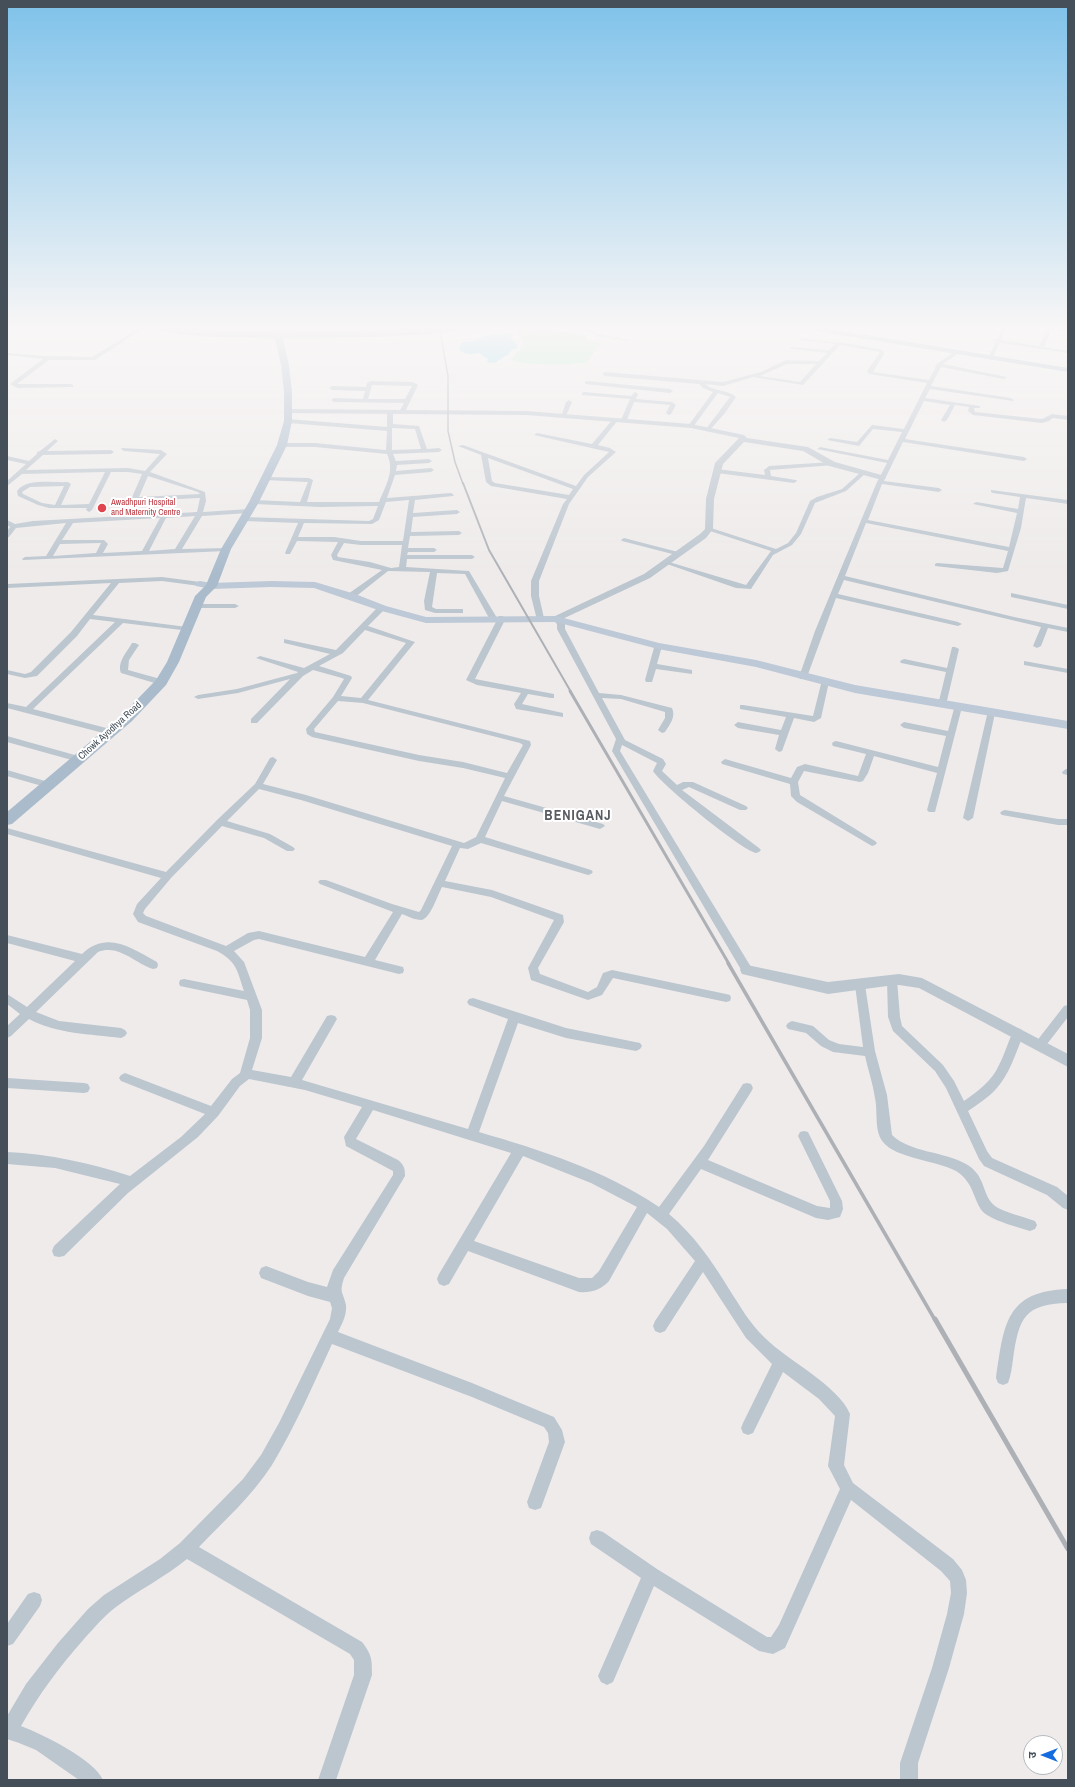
<!DOCTYPE html>
<html>
<head>
<meta charset="utf-8">
<style>
  body { margin:0 }
  #map { position:relative; width:1075px; height:1787px; overflow:hidden; background:#efebeb; font-family:"Archivo Narrow","Noto Sans Devanagari",sans-serif }
  canvas { display:block }
  .frame { position:absolute; inset:0; border:8px solid #444f59; pointer-events:none }
  .north { position:absolute; left:1023px; top:1735px; width:40px; height:40px; box-sizing:border-box; background:#fff; border:1px solid #b4b9bd; border-radius:50%; rotate:270deg; font-size:11px; font-weight:700; line-height:16px; text-align:center; color:#444f59 }
  .north::after { content:''; display:block; margin:auto; width:14px; height:18px; background:#156cde; clip-path:polygon(50% 0,100% 100%,50% 72%,0 100%) }
</style>
</head>
<body>
<div id="map">
<canvas width="1075" height="1787"></canvas>
<div class="frame"></div>
<div class="north">उ</div>
</div>
<script>
const context = document.querySelector('canvas').getContext('2d');
context.lineJoin = 'round';
function paint(path, color) {
  context.fillStyle = color;
  context.fill(path, 'evenodd');
}
function trace(path, color, width, dash) {
  context.strokeStyle = color;
  context.lineWidth = width;
  context.lineCap = dash ? 'butt' : 'round';
  context.setLineDash(dash || []);
  context.stroke(path);
}
function label(font, color, halo, rows, align = 'center') {
  context.font = font + ' "Archivo Narrow",sans-serif';
  context.lineWidth = 4;
  context.setLineDash([]);
  context.textBaseline = 'middle';
  context.strokeStyle = halo;
  context.fillStyle = color;
  for (const [text, x, y, turn = 0] of rows) {
    context.save();
    context.translate(x, y);
    context.rotate((+turn || 0) * Math.PI / 180);
    context.textAlign = isNaN(turn) ? turn : align;
    if (halo) context.strokeText(text, 0, 0);
    context.fillText(text, 0, 0);
    context.restore();
  }
}
paint(new Path2D(`
  M527,328L586,335L588,341L601,343L586,363C560,365 535,366 510,360L525,344L515,331Z`), '#b7efcd');
paint(new Path2D(`
  M510,333L513,334L511,338L517,344V348L510,351L509,354L494,363L487,362L488,359L479,353C471,355 464,355 458,348L463,342L474,341L489,335Z`), '#83d6ed');
paint(new Path2D(`
  M546,325H560L591,330L597,334L631,340L629,341L596,336L590,332Z
  M833,325H837L833,333H829Z
  M1004,325H1008L1001,340L1039,346L1047,328L1068,330V332L1051,331L1044,347L1068,351V353L1000,343L993,357H989L995,342L991,340L997,339Z
  M142,326L146,327L95,360H49L17,384H71L73,385V387L18,388L10,384L43,359L7,355V353L48,356L92,357Z
  M799,338L852,344L883,350L884,354L873,372L929,380L937,364L955,351H959V353L943,364L1007,377L1004,379L941,367L931,386L1011,398L1014,400L1013,401L930,389L925,398L980,406V408H974L975,412L1042,419L1052,414L1068,416V420L1053,418L1049,421L1042,423L973,415L968,411L969,407L955,405L947,420L944,422L941,420L950,405L924,401L905,439L1024,457L1027,459L1024,461L903,442L884,481L939,488L942,490L939,492L882,484L868,520L1009,547L1017,513L973,504L976,502L1018,509L1020,497L993,493L991,492V490L1068,500V504L1026,498L1021,528L1008,571L997,573L935,566V564L937,563L1003,568L1008,551L866,523L845,576L1014,617L1068,628V632L1048,628L1041,646L1037,648L1033,646L1041,627L844,580L838,594L958,622L962,624L958,626L836,598L807,677L806,679H800L799,677L815,631L877,482L887,463L817,449L820,447L888,460L902,432L873,429L859,446L827,440L830,438L857,442L872,425L904,429L927,383L869,374L867,371L879,354V352L840,345L803,385L753,377L723,386L705,384C714,392 727,389 736,397L725,413L709,431L706,429L730,397L718,393L693,427L691,428L688,426L713,392L703,388L699,384L605,376L602,374L605,372L723,382L761,372L786,360L819,361L827,353L791,349L789,347L829,350L835,344L801,340ZM787,364H816L800,382L760,376Z
  M370,381L413,382L418,385L405,412L402,414L399,412L404,403L334,402L331,400L334,398L363,399L365,391L332,390L329,388L332,386L366,387L367,383ZM372,385L412,386L405,399H368Z
  M587,381L670,389L673,391L670,393L585,384V382Z
  M584,392L631,396L635,392L638,394L636,399L672,402L676,405L671,414L669,415L666,413L670,405L634,402L627,420L624,422L621,420L630,399L582,395V393Z
  M569,400L572,402L566,416L561,417L566,402Z
  M390,410L393,412V424L419,426L427,449L439,448L442,450L439,452L393,454L396,461L429,459L432,461L429,463L397,465L396,471L431,468L434,470L431,472L395,475L387,498L451,493L454,495L453,496L415,500L413,513L457,510L460,512L457,514L413,517L411,532L459,531L462,533L459,535L410,536L408,548H434L437,550L434,552H408L407,555H472L475,557L472,559H407L406,567L469,571L497,618L496,620H493L489,618L465,574L437,573L432,607L436,609H463V613H435L425,610L424,601L430,572L388,571L354,598H348V594L382,570L333,560L331,555L338,542L297,541L290,554H286L285,553L298,523L244,521L241,519L244,517L369,521L373,519L378,506L320,507L254,504L251,502L254,500L300,502L308,482L264,480L263,479L266,477L309,478L313,480L307,502H379C386,485 395,471 387,454L315,447H282L279,445L282,443H315L386,450L387,431L288,423L285,421L288,419L387,427V412ZM392,428L415,429L421,449L392,450ZM409,500L403,541H361L334,537H298L304,523L372,524L379,520L386,502ZM344,543L361,545H402L399,567L391,568L370,562L338,557L337,555Z
  M613,419L618,420L598,445L610,448L616,452L588,477L569,504L539,581V596L544,618L540,620H537L531,596V581L563,504L567,499L491,486L486,482L481,455L458,446L463,445L576,486L584,475L609,452L534,435L537,433L592,444ZM488,458L573,489L569,495L495,483L492,481Z
  M55,439L58,441L47,451L111,450L114,452L111,454L43,455L26,470L128,468L145,471L160,454L124,451L121,449L122,448L161,450L167,454L150,472L205,492L206,501L203,512L249,509L252,511L249,513L202,516L182,549L228,548V550L226,551L23,560L22,559L25,557L46,556L66,523L16,528L9,537L7,538V531L10,527L7,525V520L15,524L33,521L124,516L142,474L128,472H111L92,510L89,512L86,510L87,508H49L38,505L18,496L17,491C26,478 53,483 68,482L71,484L61,505L89,504L105,472L22,474L7,486V481L26,464L7,460V456L29,461L37,454V452L40,451ZM148,476L198,492L200,494L139,497ZM64,486L55,505L42,503L23,494L22,492L30,487ZM200,498L197,512L131,516L137,501ZM195,516L175,549L149,551L166,518ZM160,518L142,551L103,553L108,544L104,540H62L73,523ZM101,543L96,553L53,556L60,544Z
  M832,462L834,463V465L770,470L771,476L796,480L797,481L794,483L717,473L714,471L717,469L765,475L764,470L769,466Z
  M861,472L866,473L846,491L815,503L801,534L792,545L773,555L751,589L736,588L664,563L669,562L746,585L771,551L707,530V528H711L776,549L788,543L796,533L810,501L817,497L842,489Z
  M624,538L682,553L683,554L680,556L622,541L621,540Z
  M162,577L200,582L204,584L200,586L162,581L119,583L93,615L187,627H190V631L123,623L33,709L114,730V734L111,735L7,708V703L26,707L115,622L90,619L77,636L37,676L25,678L7,674V670L25,674L31,672L71,632L111,583L7,588V584Z
  M1011,593L1068,605V609L1011,597Z
  M194,604H235L239,606L235,608H197L193,606Z
  M379,606H382L386,608L368,626L415,642L368,700L530,741L531,745L504,796L603,824L605,826L600,829L502,801L485,837L591,870L593,872L591,874L588,875L481,843L468,849L460,848L445,881L492,890L563,915L564,922L538,968L540,974L588,992L597,987L603,973L612,970L726,994L730,995L731,998L730,1001L726,1002L613,978L602,995L588,1000L531,980L528,968L554,920L491,897L442,887C438,894 430,920 421,920C415,920 407,916 402,914L375,960L403,967L404,970L403,973L399,974L259,939L254,940L234,951L244,962L262,1010V1038L252,1070L291,1077L327,1016L331,1015L335,1016L337,1019L302,1080L468,1129L508,1019L469,1005L467,1002L469,999L473,998L566,1028L640,1043L642,1046L640,1049L636,1051L566,1038L518,1023L479,1132C540,1150 605,1170 659,1207L704,1146L743,1084L747,1083L751,1084L753,1088L751,1092L708,1160L817,1206L830,1208V1201L798,1136L800,1132L804,1131L808,1132L842,1201L843,1209L840,1217L828,1220L816,1218L701,1169L669,1214C694,1235 712,1261 729,1289C740,1306 750,1324 765,1338C788,1361 838,1385 850,1414L844,1465L853,1483L953,1559L962,1570L966,1580L967,1593L964,1614L949,1668L918,1763V1780H900V1763L932,1668L947,1614L951,1593L950,1581L941,1571L851,1500L785,1648L773,1654L759,1651L654,1586L613,1682L607,1685L601,1682L598,1676L641,1578L591,1544L589,1538L591,1532L597,1530L603,1532L657,1569L767,1637H771L779,1625L840,1489L828,1466L835,1416L819,1399L783,1372L753,1433L748,1435L743,1433L741,1428L743,1423L772,1364L746,1338L703,1272L665,1331L660,1333L655,1331L653,1326L655,1321L695,1261L667,1229L647,1213L609,1281C601,1290 591,1293 579,1292L468,1251L449,1284L444,1286L439,1284L437,1279L439,1274L511,1153L373,1110L356,1139L398,1160C404,1165 405,1168 405,1176L344,1278C339,1294 343,1291 346,1305C347,1315 342,1324 338,1332L472,1383L554,1417L562,1430L565,1442L541,1508L535,1510L529,1508L527,1502L549,1442L548,1433L544,1427L472,1397L332,1344C313,1385 295,1427 272,1465C252,1496 224,1521 199,1547L362,1642C372,1655 372,1659 372,1675L336,1780H318L354,1675V1660L350,1654L187,1559C165,1577 139,1590 116,1607C104,1616 94,1628 84,1639C60,1666 39,1694 21,1726C42,1734 95,1760 103,1780H79L36,1750L19,1743L7,1739V1716L26,1684L58,1643L88,1609L104,1595L160,1559L180,1543L243,1479L261,1455L279,1423L330,1319L332,1308L330,1302L308,1296L261,1278L259,1273L261,1268L266,1266L308,1282L327,1287L333,1270L393,1175V1171L346,1146L344,1137L362,1107L305,1090L249,1079L240,1086L218,1116L198,1137L128,1193L64,1256L59,1257L54,1256L52,1251L54,1246L120,1184L55,1168L7,1164V1152C50,1154 90,1163 130,1176L181,1137L205,1114L121,1081L119,1078L121,1075L125,1073L211,1106L232,1079L240,1073L250,1038V1010L247,1000L180,986L179,983L180,980L184,979L244,991C237,970 237,962 217,951L138,922L133,914L137,904L161,878L7,834V828L166,872L217,820L255,784L270,758L273,757L277,760L263,784L306,795L464,843L476,837L505,778L463,768L419,761L312,737L307,734L306,729L333,697L344,679L342,678L313,670L303,676L257,723H251V719L290,679L238,693L198,699L194,697L198,695L237,689L297,673L298,672L256,658L260,656L304,668L330,654L284,643V639L336,650ZM365,630L406,643L361,698L341,696L352,678L351,676L319,666L343,653ZM338,701L363,703L520,743L523,745L507,773L463,762L419,755L315,732L314,729ZM259,789L301,800L452,846L421,910L419,912L392,904L326,880H320L318,882L320,884L393,912L365,957L259,931L248,933L226,946L146,916L143,913L145,909L171,878L222,826L264,838L287,851H293L295,849L293,847L270,834L227,821ZM523,1156L591,1183L637,1207L599,1271L592,1278H579L474,1241Z
  M499,616H502L506,618L475,679L554,694V698H551L528,694L522,704L563,713V717L516,709L514,704L521,693L477,685L466,680Z
  M553,617H559L565,624V629L599,693L621,695L672,708C676,717 670,724 665,732L662,733L658,730L665,718V712L621,699L602,698L625,740L663,759L666,764L662,771L677,785L683,782H693L746,806L748,808L746,810H740L689,787L682,790L759,848L761,850L759,852L756,853C740,849 662,785 653,771L657,763L622,745L620,751L751,967L752,970L751,973H743L612,751L616,739L557,629V624L552,619Z
  M132,643H135L139,645L129,660L128,670L164,680V684H158L121,673C117,662 127,652 132,643Z
  M655,644H658L662,646L657,664L692,670V674L656,669L652,682H646L645,680Z
  M952,647H955L959,649L946,705L942,707L938,705L946,672L901,663L900,661L904,659L947,668Z
  M1024,661L1068,669V673L1024,665Z
  M822,680H828L829,682L821,718L814,722L794,718L782,751L779,752L775,749L779,735L738,728L734,725L738,722L781,730L786,717L740,709V705H743L813,716Z
  M955,705H961L962,707L935,812H929L927,810L937,773L874,756L868,773L863,781L860,782L804,771L798,782L800,795L875,841L877,843L875,845L872,846L797,802L791,796L790,784L722,764L721,762L725,759L791,778L797,767L805,764L858,776L866,754L833,746L832,744L833,742L836,741L938,767L946,736L904,728L900,725L904,722L948,731Z
  M988,711H991L995,713L973,818L968,821L963,818Z
  M7,736L82,757L83,759L79,762L7,742Z
  M1066,769H1068V775L1063,774L1062,772Z
  M7,770L52,783L53,785L49,788L7,776Z
  M1005,810L1058,819H1068V825H1058L1002,815L1000,813L1002,811Z
  M7,935L82,954C107,930 131,948 157,962L158,965L157,968L153,969C134,963 119,944 98,952L36,1012L59,1021L121,1028L125,1030L127,1033L125,1036L121,1038C90,1034 57,1034 29,1019L11,1036L7,1038V1026L20,1014L7,1004V994L27,1007L75,961L7,943Z
  M892,976L896,977L897,980L900,1017L902,1026L943,1065L954,1081L964,1101C978,1091 992,1081 999,1065C1005,1054 1008,1041 1014,1030L1018,1028L1022,1030L1024,1033C1016,1052 1010,1074 996,1089C988,1098 978,1104 968,1111L987,1151L992,1158L1057,1187L1068,1196V1210L1063,1208L1047,1195L984,1166L979,1159L946,1088L935,1071L893,1031L888,1017L887,980L888,977Z
  M860,981L864,982L865,985L875,1051L887,1095L892,1135C911,1153 943,1151 966,1164C987,1176 981,1195 995,1206C1003,1212 1024,1217 1035,1221L1037,1225L1035,1229L1030,1231C1017,1227 998,1222 987,1215C973,1207 977,1184 956,1171C938,1161 895,1158 883,1142C874,1131 878,1112 875,1098C873,1084 868,1070 865,1056L833,1052L821,1046L806,1033L788,1029L786,1026L788,1023L792,1021L813,1026L829,1040L839,1044L863,1047L855,985L856,982Z
  M1068,1005V1017L1044,1048L1040,1050L1036,1048L1034,1045L1036,1042L1064,1006Z
  M7,1078L84,1083L88,1084L90,1088L88,1092L84,1093L7,1088Z
  M1068,1289V1303C1024,1304 1019,1318 1013,1359C1012,1367 1011,1375 1008,1383L1003,1385L998,1383L996,1378C1004,1325 1005,1291 1068,1289Z
  M34,1592L40,1594L42,1600L40,1606L13,1644L7,1646V1624L28,1594Z`), '#bcc6cf');
paint(new Path2D(`
  M285,409L526,411L691,424L744,435L747,438L808,447L835,462L885,476L886,478L882,480L829,466L803,451L744,442L723,464L714,499L713,529L706,538L650,578L556,622L553,621L551,619L553,617L644,574L700,534L705,529L706,499L715,463L739,438L691,428L526,415L288,413L284,411Z
  M747,965L828,982L899,974L922,978L1068,1054V1067L919,988L899,985L887,986L828,994L742,974L740,970L742,966Z`), '#bcc6cf');
paint(new Path2D(`
  M200,581L211,583L271,581L315,582L355,594L386,606L426,617L556,616L659,643L756,660L855,685L1068,721V729L855,693L756,667L658,649L556,622L426,623L378,610L314,588L271,587L211,589L196,586L195,584L196,582Z`), '#bdc9d6');
paint(new Path2D(`
  M272,325H280L289,365L292,392V421L287,445L259,502L231,549L217,586L206,597L179,662L166,685L132,721L12,824L7,825V812L122,715L156,680L167,662L195,596L206,585L221,549L249,502L277,445L284,421V392L281,365Z
  M787,325H806L1068,368V372L791,327Z`), '#abc');
trace(new Path2D(`
  M439,325L448,376V431L455,462L463,484`), '#adb1b6', 1.5);
trace(new Path2D(`
  M463,483L489,550L571,692`), '#adb1b6', 2);
trace(new Path2D(`
  M570,691L729,964`), '#adb1b6', 3);
trace(new Path2D(`
  M728,963L935,1320`), '#adb1b6', 3.5);
trace(new Path2D(`
  M935,1319L1068,1549`), '#adb1b6', 5);
trace(new Path2D(`
  M142,325C203,335 264,335 326,334C377,333 427,332 477,325`), '#abc', 8);
paint(new Path2D(`
  M281,325H403L282,329Z`), '#acaeb4');
const sky = context.createLinearGradient(0, 0, 0, 575);
sky.addColorStop(0, '#7fc2ea');
sky.addColorStop(0.57, '#f8f6f6');
sky.addColorStop(1, '#f8f6f600');
context.fillStyle = sky;
context.fillRect(0, 0, 1075, 575);
for (const [x, y, r, color] of [
  [102,508,5,"#e0444e"]
]) {
  const dot = new Path2D();
  dot.arc(x, y, r, 0, 2 * Math.PI);
  context.fillStyle = color;
  context.fill(dot);
  trace(dot, '#fff', 1.5);
}
label('9px', '#be3a42', '#fff', [
  ["Awadhpuri Hospital",111,503],
  ["and Maternity Centre",111,513]
], 'left');
label('10px', '#444f59', '#fff', [
  ["Chowk Ayodhya Road",110,731,-42]
]);
context.letterSpacing = '1px';
label('bold 14px', '#585c61', '#fff', [
  ["BENIGANJ",578,816]
]);
context.letterSpacing = '0px';
</script>
</body>
</html>
